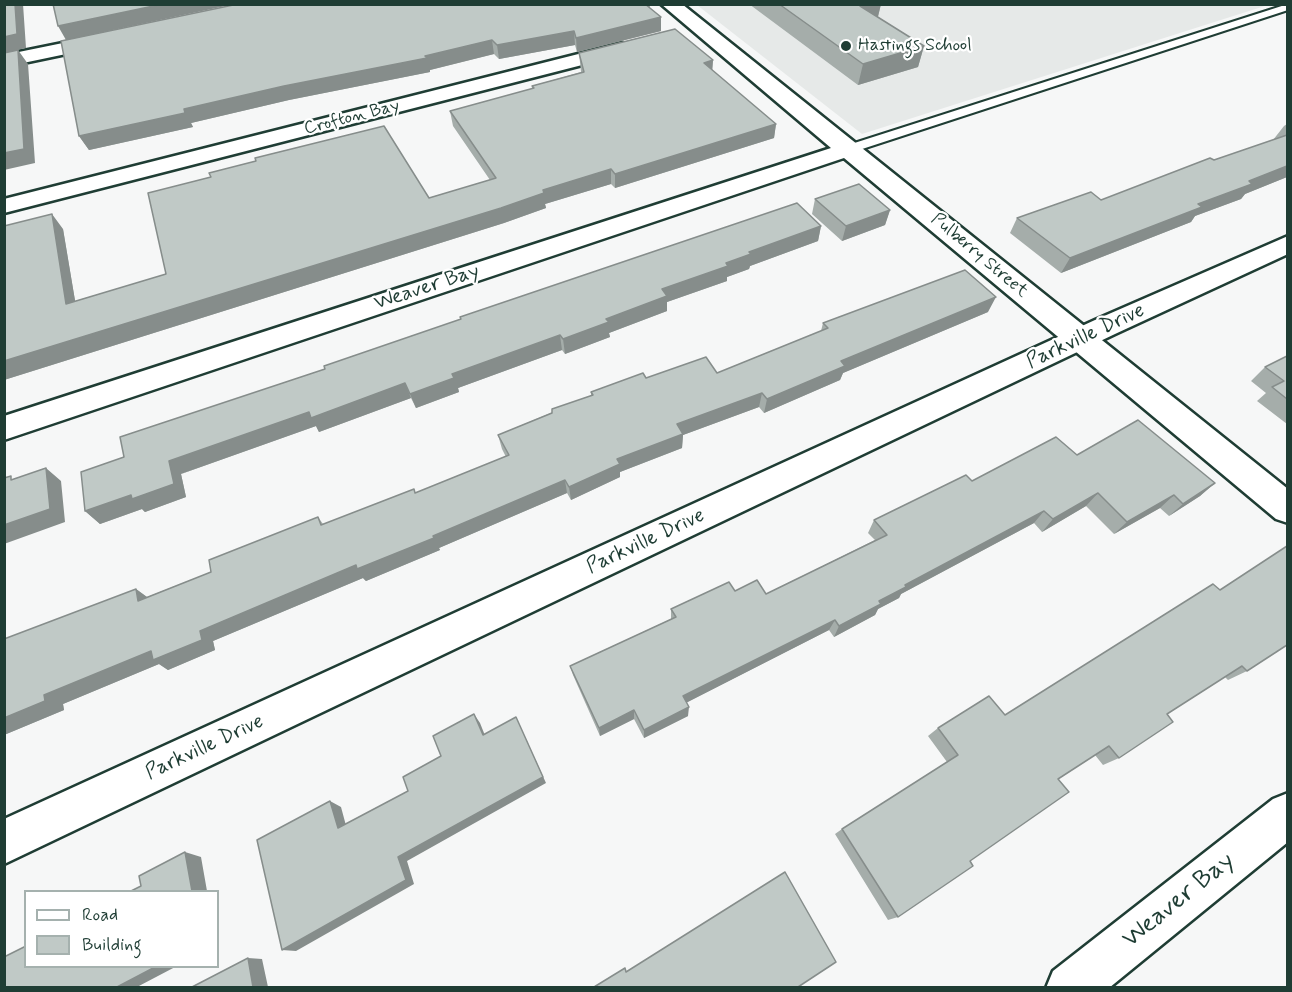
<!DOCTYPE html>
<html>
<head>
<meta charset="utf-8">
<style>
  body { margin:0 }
  #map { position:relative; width:1292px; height:992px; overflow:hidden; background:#f6f7f7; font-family:Mynerve,sans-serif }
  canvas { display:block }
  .frame { position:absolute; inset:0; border:6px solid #1f3d34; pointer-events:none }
  .legend { position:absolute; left:24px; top:890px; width:195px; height:78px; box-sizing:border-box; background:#fff; border:2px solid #a5b1ae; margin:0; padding:8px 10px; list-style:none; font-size:18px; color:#1f3d34 }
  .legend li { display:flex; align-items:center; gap:12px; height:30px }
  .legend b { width:30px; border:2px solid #a5b1ae }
</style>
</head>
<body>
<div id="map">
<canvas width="1292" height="992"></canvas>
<div class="frame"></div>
<ul class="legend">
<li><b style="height:8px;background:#fff"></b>Road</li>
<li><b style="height:16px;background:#c0c9c6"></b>Building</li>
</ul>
</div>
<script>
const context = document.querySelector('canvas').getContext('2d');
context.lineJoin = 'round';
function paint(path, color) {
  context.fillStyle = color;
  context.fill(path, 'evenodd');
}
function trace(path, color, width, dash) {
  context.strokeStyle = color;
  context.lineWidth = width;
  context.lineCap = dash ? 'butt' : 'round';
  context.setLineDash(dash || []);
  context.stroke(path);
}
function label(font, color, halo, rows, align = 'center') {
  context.font = font + ' Mynerve,sans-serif';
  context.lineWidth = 4.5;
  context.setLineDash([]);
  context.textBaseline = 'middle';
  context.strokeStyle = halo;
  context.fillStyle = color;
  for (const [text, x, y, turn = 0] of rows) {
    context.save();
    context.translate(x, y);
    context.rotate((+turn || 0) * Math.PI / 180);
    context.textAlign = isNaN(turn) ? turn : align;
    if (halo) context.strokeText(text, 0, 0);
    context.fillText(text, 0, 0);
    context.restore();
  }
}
paint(new Path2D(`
  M697,5H1268L862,134Z`), '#e6e9e8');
const service = new Path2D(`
  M1288,4V10L853,152H845L843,149L845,146Z`);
const minor = new Path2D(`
  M661,4H682L1288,489V523L1276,519L844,158L4,440V416L831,148Z
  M107,34L114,36L116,40L114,44L4,67V55Z
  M622,43L629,45L632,49L629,53L4,213V199Z
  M1288,793V842L1109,988H1046L1053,971L1273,799Z`);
const tertiary = new Path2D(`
  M1288,236V254L1115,334L4,864V819L1095,320Z`);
trace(service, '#1f3d34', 4);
trace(minor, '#1f3d34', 5);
trace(tertiary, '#1f3d34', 5);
paint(service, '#fff');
paint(minor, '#fff');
paint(tertiary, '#fff');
paint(new Path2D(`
  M238,4H650V8L661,17V31L577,52L575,45L499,59L494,54L430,70V72L289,100L191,123L193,127L89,150L79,136Z
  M749,4H881L878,17L924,46L918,67L858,85Z
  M579,53L713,60L712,70L776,124L774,138L615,188L611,184L545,204L546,208L504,223L4,380V226L63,229L75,301L490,180L453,126L450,111L532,89V86L581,72Z
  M1287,124V177L1245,194L1241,199L1195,216L1191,222L1061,273L1010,233L1017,218L1101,200L1273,140L1284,126Z
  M815,199L890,210L885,225L842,241L812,214Z
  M821,226L818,241L750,266L749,269L727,277V281L667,302V311L609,333L610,337L565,354L562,350L458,388L459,392L416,408L411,398L319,432L316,426L181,474L186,497L145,512L142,509L100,524L85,511Z
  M988,312L843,373L840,380L764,413L759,407L683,435L682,448L620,472V477L571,500L567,493L439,548L440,550L366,581L363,578L213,641L215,650L168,670L159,664L63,704L64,710L4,735L136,589L147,597L211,572L318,517L323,524L416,493L506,457L502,449L498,435L591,396V392L646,378L717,373L821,331L823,323Z
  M1287,356V424L1257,401L1266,393L1251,381L1265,367Z
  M1077,455L1215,483L1200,496L1169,516L1160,508L1114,534L1086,506L1042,532L1034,523L901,594L899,598L878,609L875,615L834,637L829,630L687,702L688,716L644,738L634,719L600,736L573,675L570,666L671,619V609L735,591L766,594L875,540L868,533L874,520L972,481Z
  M1213,584L1247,671L1228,680L1225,677L1167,714L1119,758L1103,765L1095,755L1058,779L970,861L898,917L888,920L835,834L842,829L947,762L928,736L938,728L1005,715Z`), '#a5adaa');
paint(new Path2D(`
  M15,4H23L26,48L4,53V37Z
  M163,4H235L66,40L58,26Z
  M859,4H881L877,20Z
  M661,17V31L577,52L576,38Z
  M574,31L575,45L499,59L497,45Z
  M492,40L494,54L430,70V72L289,100L191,123L193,127L89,150L79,136L184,109L284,86L425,56Z
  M924,46L918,67L858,85L863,64Z
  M18,50L28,64L35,163L4,170V153Z
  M713,60L712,74L704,63Z
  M776,124L774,138L615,188V174Z
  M1287,166V177L1245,194L1241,199L1195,216L1191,222L1061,273L1070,258L1249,181Z
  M611,169V184L545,204L546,208L504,223L4,380V361L543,190Z
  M890,210L885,225L842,241L846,226Z
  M52,214L63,229L78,318L66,304Z
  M821,226L818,241L750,266L749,269L727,277V281L667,302V311L609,333L610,337L565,354L563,339L606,319L662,289L726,263L749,252Z
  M996,297L988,312L843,373L840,380L764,413L767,399L841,361Z
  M560,335L562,350L458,388L459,392L416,408L410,394L452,374Z
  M405,383L411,398L319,432L316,426L181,474L186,497L145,512L142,509L100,524L85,511L169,461L309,412Z
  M762,393L759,407L683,435L682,448L620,472V477L571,500L569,487L677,424Z
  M46,468L61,481L65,522L4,544V525Z
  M565,480L567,493L439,548L433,536Z
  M1215,483L1200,496L1169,516L1183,504Z
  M1098,493L1086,506L1042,532L1053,519Z
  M1174,495L1160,508L1114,534L1127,522Z
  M1044,511L1034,523L901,594L899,598L878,609L875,615L834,637L839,626L905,585Z
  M434,538L440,550L366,581L363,578L213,641L215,650L168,670L159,664L63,704L64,710L4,735V718L44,695L356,565Z
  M136,589L151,600L138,601Z
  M835,620L829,630L682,705L683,696Z
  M689,707L688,716L644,738V730Z
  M634,710V719L600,736L599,728Z
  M474,714L480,723L488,743L483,735Z
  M516,717L546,783L407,861L414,884L296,951L282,950L398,857Z
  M330,801L341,807L348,833L338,828Z
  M185,852L201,857L207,891H192Z
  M248,958L262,959L268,987H253Z
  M157,966H177L137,987H117Z`), '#868d8b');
const building = new Path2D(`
  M4,4H15L17,34L4,37Z
  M53,4H163L58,26Z
  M238,4H645L661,17L576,38L574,31L497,45L492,40L425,56L427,58L284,86L184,109L185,113L79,136L61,41Z
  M779,4H864L860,6L924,46L863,64Z
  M675,29L713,60L704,63L776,124L615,174L611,169L543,190L544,193L501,208L4,361V226L52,214L66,304L166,274L148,193L211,177L209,173L256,161L255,158L384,126L429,198L496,178L450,111L534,88L532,86L584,72L579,53Z
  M18,50L24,149L4,153V53Z
  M1287,135V166L1249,181L1252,184L1198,204L1202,207L1070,258L1017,218L1091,192L1101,200L1210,158L1214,160Z
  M859,184L890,210L846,226L815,199Z
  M797,203L821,226L749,252L751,254L726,263L728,266L662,289L667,296L606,319L609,322L563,339L560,335L452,374L454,378L410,394L405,383L311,418L309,412L169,461L174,484L132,499L131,495L85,511L81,472L124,457L120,437L325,369L324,366L461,319L460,317Z
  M965,270L996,297L841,361L845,366L767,399L762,393L677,424L683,434L617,459L620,464L569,487L565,480L433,536L434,538L357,569L356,565L200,631L202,640L153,660L151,651L44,695L45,701L4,718V639L136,589L138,601L211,572L209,560L318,517L321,525L414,489L415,493L509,455L498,435L552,413V409L593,395L591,392L643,373L646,378L706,357L717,373L828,328L823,323Z
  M1287,356V399L1272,387L1284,381L1265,367Z
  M1138,420L1215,483L1183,504L1174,495L1127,522L1098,493L1053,519L1044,511L905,585L906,587L879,601L881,604L839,626L835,620L683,696L689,707L644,730L634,710L599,728L570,666L676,617L671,609L729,582L735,591L757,580L766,594L887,535L874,520L966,475L972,481L1056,437L1077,455Z
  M46,468L50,509L4,525V478L11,476V480Z
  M1287,546V645L1247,671L1242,666L1167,714L1173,722L1119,758L1109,746L1058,779L1069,792L970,861L973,866L898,917L842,829L958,755L938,728L989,696L1005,715L1213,584L1220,590Z
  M474,714L483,735L516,717L543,777L398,857L406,880L282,950L257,840L330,801L338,828L408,791L403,777L441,756L433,736Z
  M185,852L192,891H131L141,886L139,876Z
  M785,872L836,962L798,987H594L625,968L626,972Z
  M26,946V966H157L117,987H4V957Z
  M248,958L253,987H192Z`);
paint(building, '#c0c9c6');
trace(building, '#868d8b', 1.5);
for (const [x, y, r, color] of [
  [846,46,6,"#1f3d34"]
]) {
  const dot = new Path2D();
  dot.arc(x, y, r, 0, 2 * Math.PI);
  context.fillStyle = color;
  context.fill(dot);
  trace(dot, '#fff', 2);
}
label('18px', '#1f3d34', '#fff', [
  ["Hastings School",858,46]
], 'left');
label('18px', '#1f3d34', '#fff', [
  ["Crofton Bay",352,118,-14],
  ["Pulberry Street",979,256,40]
]);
label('21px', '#1f3d34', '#fff', [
  ["Weaver Bay",427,288,-18],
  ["Parkville Drive",1086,337,-25],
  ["Parkville Drive",646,542,-25],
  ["Parkville Drive",205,748,-25]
]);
label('26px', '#1f3d34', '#fff', [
  ["Weaver Bay",1179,901,-39]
]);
</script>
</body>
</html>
